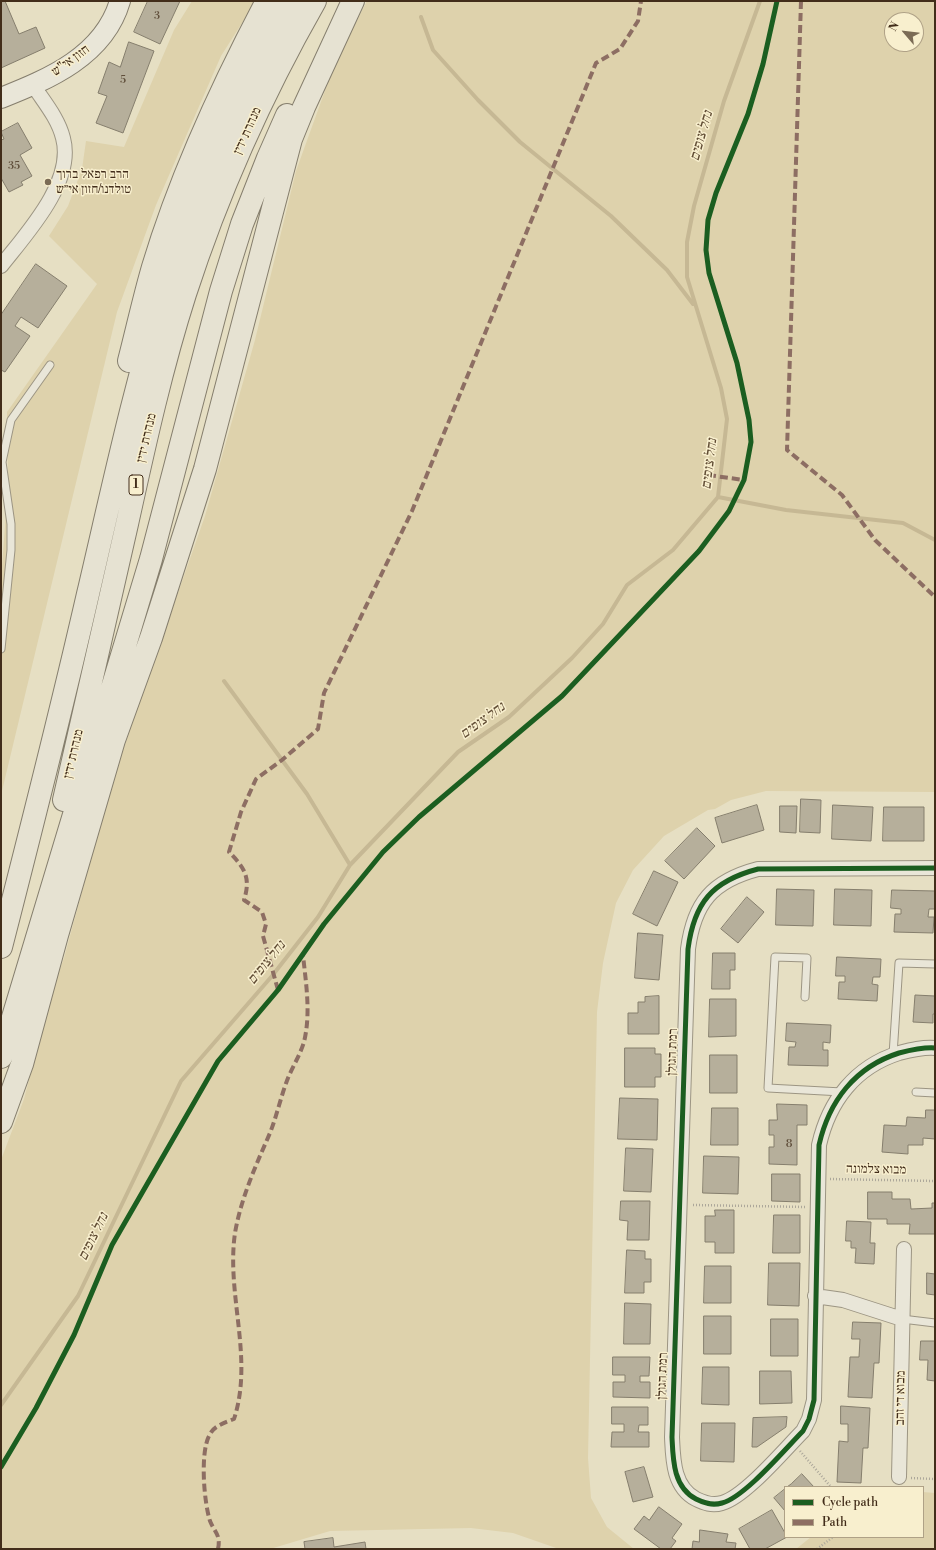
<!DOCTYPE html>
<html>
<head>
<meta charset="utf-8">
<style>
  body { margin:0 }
  #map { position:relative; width:936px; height:1550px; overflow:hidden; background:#e6dfc3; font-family:"Libre Bodoni",serif }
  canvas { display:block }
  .frame { position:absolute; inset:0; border:2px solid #422d1a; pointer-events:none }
  .legend { position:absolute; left:784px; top:1486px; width:140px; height:52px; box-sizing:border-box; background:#f8efce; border:1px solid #afa186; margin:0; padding:5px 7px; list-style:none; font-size:12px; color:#422d1a }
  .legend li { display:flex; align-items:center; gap:8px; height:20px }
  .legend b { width:20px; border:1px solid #afa186 }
  .north { position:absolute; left:884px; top:12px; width:40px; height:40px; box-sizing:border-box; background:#f8efce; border:1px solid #afa186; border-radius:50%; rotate:298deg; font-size:11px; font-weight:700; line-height:16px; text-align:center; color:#422d1a }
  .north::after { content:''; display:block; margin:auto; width:14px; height:18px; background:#7b6b55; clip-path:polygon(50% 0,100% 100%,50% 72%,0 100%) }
</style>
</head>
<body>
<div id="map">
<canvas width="936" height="1550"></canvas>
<div class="frame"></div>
<ul class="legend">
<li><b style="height:5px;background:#1b5e20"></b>Cycle path</li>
<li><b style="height:5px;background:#8d6e63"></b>Path</li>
</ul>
<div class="north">N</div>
</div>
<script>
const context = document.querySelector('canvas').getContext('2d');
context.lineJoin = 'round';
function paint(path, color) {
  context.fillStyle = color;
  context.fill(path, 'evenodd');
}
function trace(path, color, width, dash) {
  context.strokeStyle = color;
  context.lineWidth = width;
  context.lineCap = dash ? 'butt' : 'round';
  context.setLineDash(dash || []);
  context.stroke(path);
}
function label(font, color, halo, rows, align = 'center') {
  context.font = font + ' "Libre Bodoni","Frank Ruhl Libre",serif';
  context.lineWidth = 3;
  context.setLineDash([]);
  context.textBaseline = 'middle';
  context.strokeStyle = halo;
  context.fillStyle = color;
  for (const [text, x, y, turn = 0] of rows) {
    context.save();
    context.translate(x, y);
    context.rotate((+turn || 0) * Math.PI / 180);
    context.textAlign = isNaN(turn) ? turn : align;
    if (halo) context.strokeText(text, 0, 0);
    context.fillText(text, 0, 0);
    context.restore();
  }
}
paint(new Path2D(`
  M192,1H256L221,56L156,205L117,312L1,795V579L8,487L7,412L97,284L49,236L68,206L82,169L86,141L124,147L174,30Z
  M367,1H935V792L766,791L731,800L715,809L708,810L664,836L633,870L616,903L603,963L597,1012L588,1458L591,1498L607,1527L634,1549H559L513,1533L471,1528L330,1531L270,1549H1V1160L24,1099L52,991L64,958L112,781L205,516L255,340L296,171L335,63ZM892,20H916V44H892Z
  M923,1492L935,1493V1549H796L811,1537H923Z`), '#ded2ac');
trace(new Path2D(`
  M421,17L433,50L478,100L520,142L611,216L667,270L693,304
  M718,497L786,510L903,523L935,540
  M224,681L307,794L350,865
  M1,1405L78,1296L181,1081L272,976L318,917L350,865L458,752L509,717L572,658L603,624L627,585L673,550L718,497L727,419L721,388L687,277V242L694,206L724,101L760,1`), '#c6b894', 4);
const building = new Path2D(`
  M1,1H5L19,34L36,27L45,48L1,68Z
  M148,1H180L160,44L134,32Z
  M129,42L154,51L123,133L96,123L107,96L98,93L109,62L120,67Z
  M18,123L32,148L20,155L32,176L21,182L23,185L9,192L1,178V140L4,139L1,132Z
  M36,264L67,286L38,328L21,317L15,326L30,336L5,372L1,370V315Z
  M801,799L821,800L820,833L800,832Z
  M757,805L764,830L722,843L715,818Z
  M833,805L873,807L871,841L832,839Z
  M780,806H797L796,833L780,832Z
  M884,807H924V841H883Z
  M697,828L715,846L684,879L665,861Z
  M654,871L678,882L657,926L633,914Z
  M777,889L814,890L813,926L776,925Z
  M835,889L872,890L871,926L834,925Z
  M892,890L935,891V909H929L928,917H934L933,933L894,932L895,914H901V909L891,908Z
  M747,897L764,912L738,943L721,929Z
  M638,933L663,935L659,980L635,978Z
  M713,953H735V970H730V989H712Z
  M837,957L881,959L880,977H873L872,984L878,985L877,1001L838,999L839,982H845V976H836Z
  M935,988V1014H933V1023L913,1022L915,995L935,996Z
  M659,996V1034H628V1013H638V1002H645V997Z
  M710,999H736V1036L709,1037Z
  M787,1023L831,1025L830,1043L823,1042V1050H828V1066L788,1065L789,1047H795L796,1042L786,1041Z
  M625,1048H655V1054H661V1077H655V1087H625Z
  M710,1055H737V1093H710Z
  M620,1098L658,1099L657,1140L618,1139Z
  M777,1104L807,1105V1125H797V1165L769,1164V1147H774V1135H769V1120H777Z
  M712,1108H738V1145H711Z
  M926,1110H935V1139L923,1138V1145H908V1154L882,1152L884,1125L906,1126L907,1117L925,1118Z
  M626,1148L653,1149L651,1192L624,1191Z
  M704,1156L739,1157L738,1194L703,1193Z
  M772,1174H800V1202L772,1201Z
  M868,1192H892V1199H910L911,1209L932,1208V1203H935V1234H909L910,1224H887V1219H868Z
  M621,1201H650L649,1240H627L628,1221L620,1220Z
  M715,1210H734V1253H715V1242H705V1216H715Z
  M774,1215H800V1253H773Z
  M847,1221L871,1222L870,1243H875L874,1264L855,1263L856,1248H851V1241H846Z
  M627,1250L645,1251V1259H651V1282H644V1293H625Z
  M769,1263H800L799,1306L768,1305Z
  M705,1266H731V1303H704Z
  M927,1273L935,1274V1295L927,1294Z
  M625,1303L651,1304L650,1344H624Z
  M704,1316H731V1354H704Z
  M771,1319H798V1356H771Z
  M853,1322L881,1323L879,1363H874L872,1398L848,1397L850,1357H859L860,1339H852Z
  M921,1341H935V1381L927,1380L928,1360H920Z
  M613,1357H650L649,1376H640V1382H650V1398L613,1397V1382H625V1375H613Z
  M703,1367H729V1405L702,1404Z
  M760,1371H791L792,1403L760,1404Z
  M841,1406L870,1408L868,1448H863L861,1483L837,1482L839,1441L848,1442V1424H841Z
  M612,1407H648V1425H639L638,1432H649V1447H611L612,1432H624V1424H612Z
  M787,1417L786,1427L757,1447H752L753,1418Z
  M702,1423H735L734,1462L701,1461Z
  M644,1467L653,1497L633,1502L625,1472Z
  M802,1474L814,1487H787L791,1484Z
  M785,1489V1511L774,1498Z
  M659,1507L682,1524L672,1538L676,1541L670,1549H661L634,1529L644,1516L649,1520Z
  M772,1510L785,1533V1537H787L765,1549H750L739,1529Z
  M700,1530L728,1534L726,1542L736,1543L735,1549H692L693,1541L699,1542Z
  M333,1538L334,1547L365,1542L366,1549H305L304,1542Z`);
paint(building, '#b6af9b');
trace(building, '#857e6d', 1);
const lane = new Path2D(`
  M1,649L11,550V524L2,462L11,420L50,365
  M805,997L807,958L775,957L768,1088L842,1092
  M893,1055L899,963L935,964
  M916,1092L935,1093
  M902,1319L935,1323`);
const street = new Path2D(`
  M1,266C26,234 75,182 63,138C58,118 44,102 33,85
  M935,868L758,869C712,881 694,903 688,949L672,1437C673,1459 673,1487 696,1499C704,1503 712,1506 722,1503C745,1497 785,1449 803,1431L809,1419L814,1400L819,1145C829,1101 855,1067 899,1053C911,1050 923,1047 935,1048
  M815,1296L843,1300L902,1319
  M899,1477L904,1249`);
const secondary = new Path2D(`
  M1,98C49,79 104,56 120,1`);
const highway = new Path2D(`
  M129,361C137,330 144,298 153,267C181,174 222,86 267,1
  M64,800C85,708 106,616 127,524C144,447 161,369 185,294C218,192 262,94 315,1
  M1,947C31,830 61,712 88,594C112,492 134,388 165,289C197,189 239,92 291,1
  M1,1057L151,559L221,291L242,224L268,158L287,115
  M1,1122L22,1064L57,935L114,740L151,638L205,469L291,139L304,107L353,1`);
trace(lane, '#9c9583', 9);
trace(street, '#9c9583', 16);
trace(secondary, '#857e6d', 22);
trace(highway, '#857e6d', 24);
trace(new Path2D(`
  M830,1179L935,1181
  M693,1205L806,1207
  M800,1451L831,1487
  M911,1478L935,1479
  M817,1549L833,1537`), '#aca79a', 2.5, [1, 2]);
trace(lane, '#e9e6d8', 7);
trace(street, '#e9e6d8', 14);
trace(secondary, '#e9e6d8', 20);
trace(highway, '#e6e2d2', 22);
trace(new Path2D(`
  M801,1L787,450L842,495L875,540L935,597
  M708,475L744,480
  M278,990L263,936L266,924L262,912L244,900C251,878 245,868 229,852L241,812L256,779L282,760L318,729L324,693L412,511L596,63L620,49L638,21L641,1
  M218,1549C221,1535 215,1533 210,1521C204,1502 200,1454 209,1436C213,1426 224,1423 234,1419C254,1358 226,1295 235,1233C241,1198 256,1165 270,1133C277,1115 281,1096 288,1078C293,1066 300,1055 304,1042C311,1013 306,984 303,955`), '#8d6e63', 4, [8, 4]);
trace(new Path2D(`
  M935,868L758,869C712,881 694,903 688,949L672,1437C673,1459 673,1487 696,1499C704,1503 712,1506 722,1503C745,1497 785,1449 803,1431L809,1419L814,1400L819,1145C829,1101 855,1067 899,1053C911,1050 923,1047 935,1048
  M1,1467L36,1408L74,1335L112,1245L218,1061L278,990L324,924L383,852L419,817L562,696L699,551L729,511L744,480L751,442L749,420L737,363L709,273L706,250L708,220L716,193L748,114L763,64L777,1`), '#1b5e20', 5);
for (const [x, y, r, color] of [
  [48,182,4,"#7b6b55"]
]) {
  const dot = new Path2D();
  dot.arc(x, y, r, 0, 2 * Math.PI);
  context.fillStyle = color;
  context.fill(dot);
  trace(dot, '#f8efce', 1.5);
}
label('11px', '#5f4e3a', null, [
  ["3",157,16],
  ["5",123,80],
  ["35",14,166],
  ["8",789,1144]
]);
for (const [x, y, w] of [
  [136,485,14]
]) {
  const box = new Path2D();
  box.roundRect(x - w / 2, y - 10, w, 20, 3);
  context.fillStyle = '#f8efce';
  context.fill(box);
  trace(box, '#422d1a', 1);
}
label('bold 12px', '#422d1a', null, [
  ["1",136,485]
]);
label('13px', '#422d1a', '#f8efce', [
  ["חזון אי\"ש",71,61,-36],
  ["מנהרת ידין",248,131,-66],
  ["מנהרת ידין",147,438,-77],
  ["מנהרת ידין",74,754,-77],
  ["רמת הגולן",673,1052,-88],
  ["מבוא צלמונה",876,1170,1],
  ["רמת הגולן",663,1376,-88],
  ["מבוא די זהב",901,1398,-89]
]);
label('13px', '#422d1a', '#f8efce', [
  ["הרב רפאל ברוך",56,175],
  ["טולדנו/חזון אי״ש",56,190]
], 'left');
label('italic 14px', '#604c34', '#f8efce', [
  ["נחל צופים",702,136,-74],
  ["נחל צופים",710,464,-83],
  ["נחל צופים",483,721,-36],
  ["נחל צופים",267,963,-51],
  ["נחל צופים",94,1237,-64]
]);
</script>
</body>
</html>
